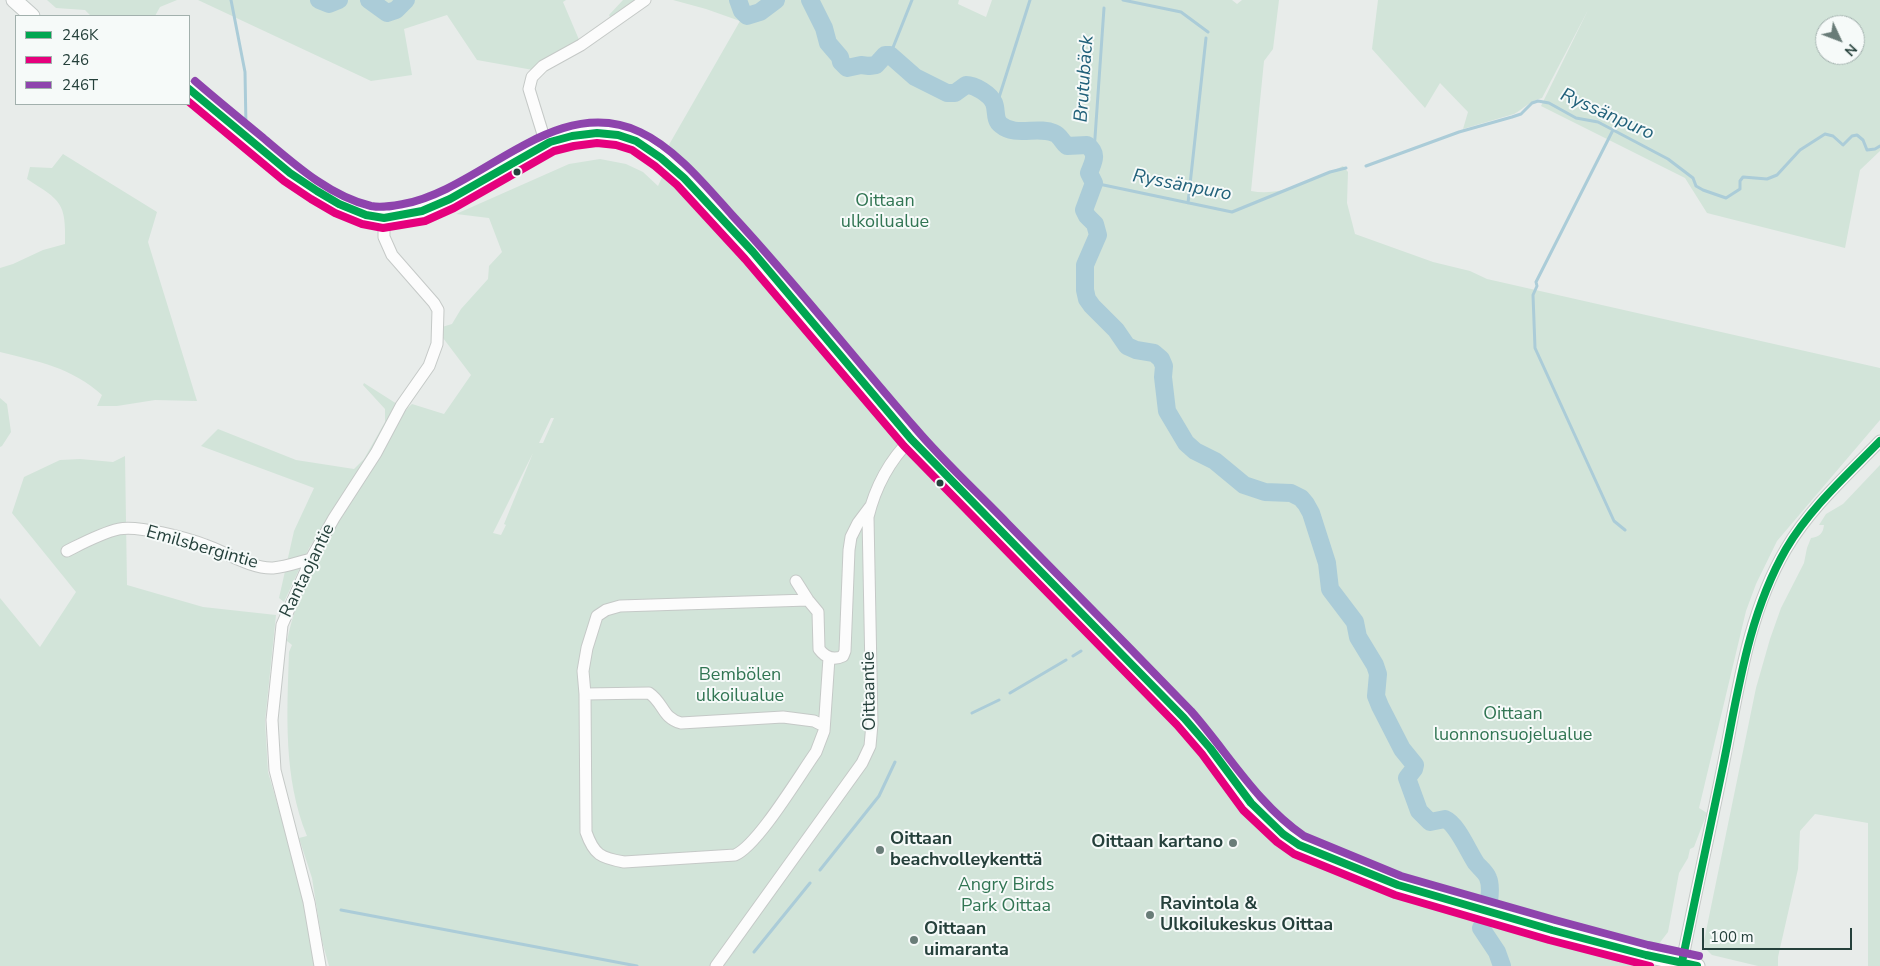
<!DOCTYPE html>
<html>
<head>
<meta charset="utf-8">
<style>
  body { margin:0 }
  #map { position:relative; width:1880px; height:966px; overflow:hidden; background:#e8ecea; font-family:"Nunito Sans",sans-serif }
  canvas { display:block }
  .legend { position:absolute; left:15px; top:15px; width:175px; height:90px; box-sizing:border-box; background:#f6faf9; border:1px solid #a2b0ad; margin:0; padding:6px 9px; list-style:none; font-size:15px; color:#25403b }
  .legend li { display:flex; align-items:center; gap:10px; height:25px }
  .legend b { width:25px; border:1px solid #a2b0ad }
  .north { position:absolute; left:1815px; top:15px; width:50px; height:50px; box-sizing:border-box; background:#f6faf9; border:1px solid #a2b0ad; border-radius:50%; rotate:133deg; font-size:14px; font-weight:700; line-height:20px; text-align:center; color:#25403b }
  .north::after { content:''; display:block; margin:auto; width:18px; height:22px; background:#697c78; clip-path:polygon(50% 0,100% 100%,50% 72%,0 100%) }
  .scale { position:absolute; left:1702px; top:928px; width:150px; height:22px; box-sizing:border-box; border:2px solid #25403b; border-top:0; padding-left:6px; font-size:15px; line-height:18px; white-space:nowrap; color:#25403b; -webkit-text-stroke:4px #f6faf9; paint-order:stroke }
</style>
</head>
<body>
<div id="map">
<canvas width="1880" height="966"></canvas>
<ul class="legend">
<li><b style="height:6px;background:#00a651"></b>246K</li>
<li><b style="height:6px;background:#e5007d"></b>246</li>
<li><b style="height:6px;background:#8e44ad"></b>246T</li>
</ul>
<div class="north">N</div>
<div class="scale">100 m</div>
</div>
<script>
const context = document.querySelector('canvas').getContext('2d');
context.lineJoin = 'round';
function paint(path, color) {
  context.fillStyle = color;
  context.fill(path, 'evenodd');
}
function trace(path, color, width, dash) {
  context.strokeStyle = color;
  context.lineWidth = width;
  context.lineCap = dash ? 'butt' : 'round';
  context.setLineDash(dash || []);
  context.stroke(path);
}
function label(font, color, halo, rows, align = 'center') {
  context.font = font + ' "Nunito Sans",sans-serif';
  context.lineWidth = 4;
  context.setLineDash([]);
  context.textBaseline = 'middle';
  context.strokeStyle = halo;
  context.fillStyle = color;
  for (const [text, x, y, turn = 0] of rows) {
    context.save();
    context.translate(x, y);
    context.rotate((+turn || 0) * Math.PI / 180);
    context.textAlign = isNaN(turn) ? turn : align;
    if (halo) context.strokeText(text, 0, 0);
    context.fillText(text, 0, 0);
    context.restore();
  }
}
paint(new Path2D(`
  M47,0H177L160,7L155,16H91L85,10L56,8Z
  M198,0H566L563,2L580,42L533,70L477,60L447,15L404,29L412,75L371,81Z
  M623,0H641L612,21L609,15Z
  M673,0H959L958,4L986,17L992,0H1232L1237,4L1242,0H1279L1273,49L1264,61L1251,191C1283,197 1314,179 1343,166L1348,172L1347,203L1355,234L1433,262L1470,271L1487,279L1880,368V420L1777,541L1756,584L1746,611L1699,808L1707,813L1694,847L1690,849L1688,858L1679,873L1668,932L1658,945L1611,935L1487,901L1492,927L1642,966H329L322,941L312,878L299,838L307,836C283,777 287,714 289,652L292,645L287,641C297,592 322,545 348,502C359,484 373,467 384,448C393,434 399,414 412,404L444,414L471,375L443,338L442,327L452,324L461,309L488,279L489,266L502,252L489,218L456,214L569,164L600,159L626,164L643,172L658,186L664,173L666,150L740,21L706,9ZM551,418H554L543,443H539ZM533,453L504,524L506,525L501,535L493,533Z
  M1378,0H1880V151L1860,170L1845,248L1707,213L1685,178L1541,106L1588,10L1542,98C1528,102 1525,108 1514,114L1463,129L1468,112L1440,83L1425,108L1372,49ZM1825,25H1855V55H1825Z
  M63,154L157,212L148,242L197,401L155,400L117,406H97L102,395C71,367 39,362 0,352V268L13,264L43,250L65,244C66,202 61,201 27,179L30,167L52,168Z
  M364,383L397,404L377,445L309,548L284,602L279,598L294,531L314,488L201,446L218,429L296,460L354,469L364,459L385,422V409L363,385Z
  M0,398L7,404L11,432L2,446L0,447Z
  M125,456L127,585L203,607L276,615L265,721L268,772L300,882L317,966H0V598L40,647L76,592L12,513L24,477L60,460L80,459L113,462Z
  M1880,465V966H1868V823L1815,814L1800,831L1798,869L1778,957V966H1758L1712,955L1705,948L1704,941L1756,688L1770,639L1781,608L1804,563L1807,548L1811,538C1819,537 1823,534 1824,525H1819L1826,514L1843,504Z`), '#d2e4d9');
trace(new Path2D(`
  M231,0L245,72L246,127
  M1123,0L1181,12L1208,32
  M890,55L912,0
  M995,110L1030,0
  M1613,130L1536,282L1537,286L1533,295L1535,348L1614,521L1625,530
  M1094,152L1104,8
  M1366,166L1459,132L1512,117L1521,114L1532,103L1538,101L1549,103L1576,118L1598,122L1668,159L1693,178L1696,186L1703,190L1726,198L1740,189V181L1743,177L1767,179L1777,175L1800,150L1825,134L1833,136L1843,145L1852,136L1857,135L1863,140L1867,150L1875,149L1880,146
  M1094,183L1232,212L1330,172L1346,168
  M1188,203L1206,38
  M1073,656L1081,651
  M1010,693L1066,660
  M972,713L999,700
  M820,870L879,796L895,762
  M341,910L637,966
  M754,952L810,883`), '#abccd8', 3);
trace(new Path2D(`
  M319,0L329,4L339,0
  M369,0L387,13L396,10L406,0
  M738,0L742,11L747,16L760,12L776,0
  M810,0L824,28L828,43L840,57L841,62L847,68L861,65L869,66L876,65L885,55H890L915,77L947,93H955L966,85C975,85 990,94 994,103C997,110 994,120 1001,125C1015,137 1038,126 1054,133C1060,135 1062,142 1067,146L1087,145C1099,154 1093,162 1089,173L1094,183L1084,210L1087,216L1095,224L1098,235L1085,265V290L1087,299L1092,306L1116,330L1127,346L1136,350L1154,353L1161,359L1164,366L1163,377L1167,411L1186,443L1195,451L1215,461L1244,485L1265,492L1291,493L1301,498L1306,504L1311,513L1327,563L1330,589L1355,622L1358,637L1375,665L1378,674L1376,696L1380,706L1402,749L1415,765L1414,769L1407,778L1419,811L1430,822L1445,819C1457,824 1468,851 1476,863C1480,868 1486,872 1488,878C1491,885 1490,894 1489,901
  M1481,928L1497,952L1502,966`), '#abccd8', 18);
const minor = new Path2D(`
  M546,144L529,89L532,77L543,66L581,45L645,0
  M67,551C83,543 101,533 119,529C138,525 187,538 205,545C225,552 252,569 273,568C286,567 299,562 311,559
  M796,581L808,600L818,612L819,649C825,657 833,661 843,656L845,651L849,550L851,537L858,523L870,507
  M808,600L620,606L606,610L597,616L587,648L583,671L585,694L586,832C594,855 601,858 624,862L735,855C758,845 799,776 816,752L824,731L829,658
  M585,694L649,693C664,703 662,718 681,723L783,717L814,721L824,726
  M1682,962C1695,896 1710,831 1723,766C1738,692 1747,615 1786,549C1810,508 1847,475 1880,441
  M320,966L309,902L275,770L272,720L282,625L311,559L334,518L376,453L401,406L429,366L437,344L438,310L434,303L392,255L384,237V218
  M716,966L862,763L870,746L872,724L868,517C875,488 890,460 911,439`);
const secondary = new Path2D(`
  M14,0L32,16
  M189,89L290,173L317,191L339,204L366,215L384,218L422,211L450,199L550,142L572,136L597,133L618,135L636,141L661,158L684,178L718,214L753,252L911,439L1184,718L1210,748L1251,803L1283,834L1299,845L1398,885L1552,930L1646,955L1697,966`);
trace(minor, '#c5c9c7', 13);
trace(secondary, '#c3c9c7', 17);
trace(minor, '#fcfcfc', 11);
trace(secondary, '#fcfcfc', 15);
trace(new Path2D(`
  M189,89L290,173L317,191L339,204L366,215L384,218L422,211L450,199L550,142L572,136L597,133L618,135L636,141L661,158L684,178L753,252L911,439L1184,718L1210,748L1251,803L1283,834L1299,845L1398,885L1552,930L1646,955L1697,966
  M1682,962C1695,897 1710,831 1723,766C1738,692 1748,615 1786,549C1810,508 1847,475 1880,441`), '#00a651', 8);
trace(new Path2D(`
  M189,102L284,181L311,199L335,213L362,224L383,228L425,221L454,208L554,151L574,146L597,143L616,145L632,150L655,166L677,185L745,259L904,446L1177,725L1202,754L1243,810L1277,842L1294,854L1395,895L1549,940L1650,966`), '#e5007d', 8);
trace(new Path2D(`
  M195,81C217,100 239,118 261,136C293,163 329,196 371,206C383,208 392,206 403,204C481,190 555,92 640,132C675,148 706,186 732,215C796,284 854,358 916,429C944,462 977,492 1007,523C1069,586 1130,648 1191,711C1228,753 1257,804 1304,836L1401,876L1555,920L1648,945L1699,956`), '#8e44ad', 8);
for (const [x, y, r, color] of [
  [517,172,4.5,"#25403b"],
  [940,483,4.5,"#25403b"],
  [1233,843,5,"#697c78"],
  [880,850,5,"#697c78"],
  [1150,915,5,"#697c78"],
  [914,940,5,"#697c78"]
]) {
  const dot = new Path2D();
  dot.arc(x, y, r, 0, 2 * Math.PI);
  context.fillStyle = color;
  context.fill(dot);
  trace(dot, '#f6faf9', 2);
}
label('18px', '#317553', '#f6faf9', [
  ["Oittaan",885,202],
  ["ulkoilualue",885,223],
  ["Bembölen",740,676],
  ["ulkoilualue",740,697],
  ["Oittaan",1513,715],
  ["luonnonsuojelualue",1513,736],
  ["Angry Birds",1006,886],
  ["Park Oittaa",1006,907]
]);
label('18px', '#25403b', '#f6faf9', [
  ["Emilsbergintie",202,548,16],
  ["Rantaojantie",308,571,-64],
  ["Oittaantie",870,691,-91]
]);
label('bold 18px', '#25403b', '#f6faf9', [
  ["Oittaan",890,840],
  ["beachvolleykenttä",890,861],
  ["Oittaan kartano",1223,843,"right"],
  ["Ravintola &",1160,905],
  ["Ulkoilukeskus Oittaa",1160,926],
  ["Oittaan",924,930],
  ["uimaranta",924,951]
], 'left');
label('italic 19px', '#21617a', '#f6faf9', [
  ["Brutubäck",1085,79,-86],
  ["Ryssänpuro",1607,115,24],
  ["Ryssänpuro",1182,186,11]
]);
</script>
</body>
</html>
